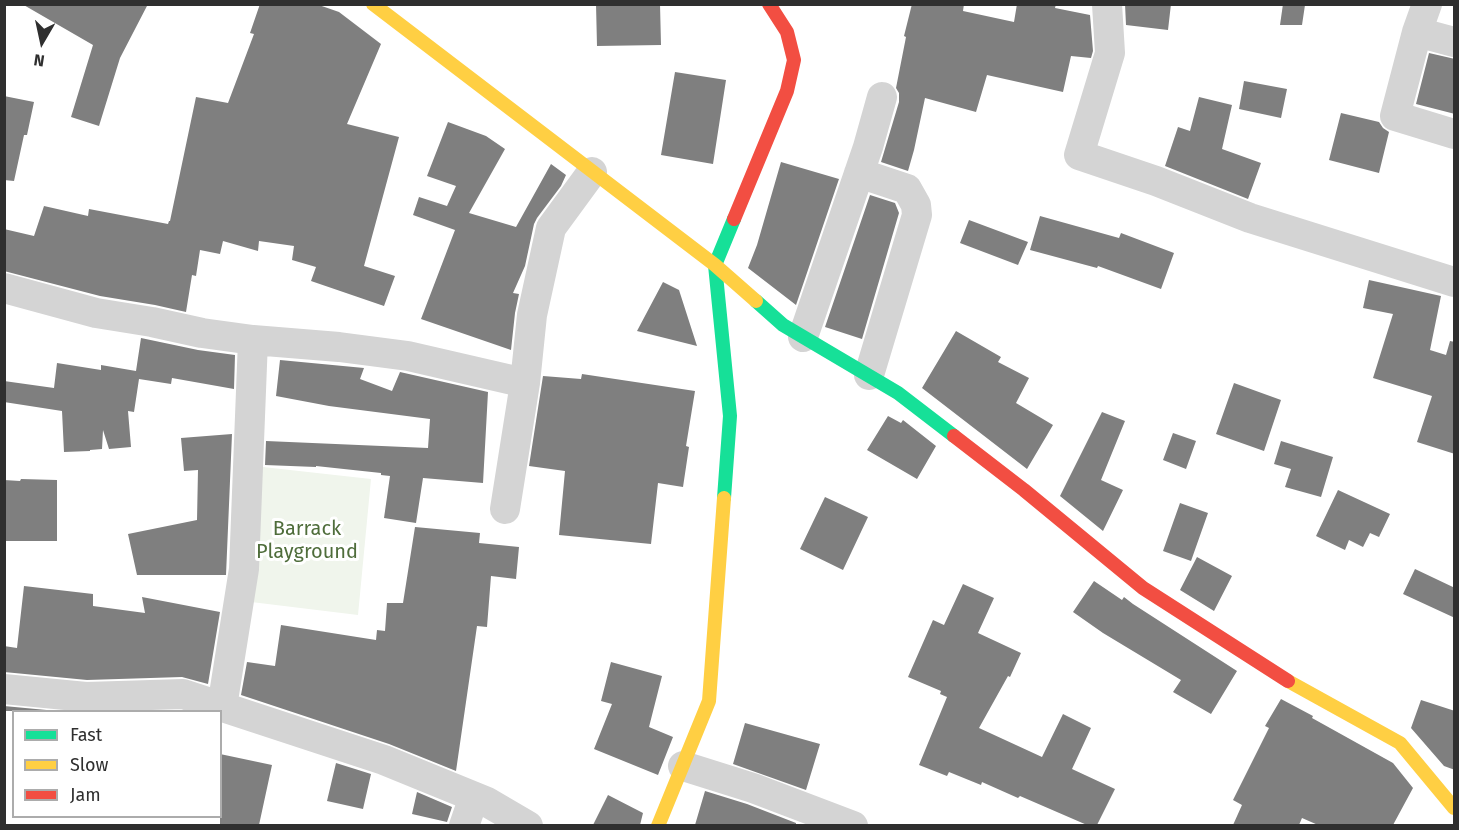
<!DOCTYPE html>
<html>
<head>
<meta charset="utf-8">
<style>
  body { margin:0 }
  #map { position:relative; width:1459px; height:830px; overflow:hidden; background:#fff; font-family:"Fira Sans",sans-serif }
  canvas { display:block }
  .frame { position:absolute; inset:0; border:6px solid #2f2f2f; pointer-events:none }
  .legend { position:absolute; left:12px; top:710px; width:210px; height:108px; box-sizing:border-box; background:#fff; border:2px solid #acacac; margin:0; padding:8px 10px; list-style:none; font-size:18px; color:#2f2f2f }
  .legend li { display:flex; align-items:center; gap:12px; height:30px }
  .legend b { width:30px; border:2px solid #acacac }
  .north { position:absolute; left:12px; top:12px; width:60px; height:60px; -webkit-text-stroke:4px #fff; paint-order:stroke; rotate:189deg; font-size:16px; font-weight:700; line-height:24px; text-align:center; color:#2f2f2f }
  .north::after { content:''; display:block; margin:auto; width:21px; height:27px; background:#2f2f2f; clip-path:polygon(50% 0,100% 100%,50% 72%,0 100%) }
</style>
</head>
<body>
<div id="map">
<canvas width="1459" height="830"></canvas>
<div class="frame"></div>
<ul class="legend">
<li><b style="height:8px;background:#16e098"></b>Fast</li>
<li><b style="height:8px;background:#ffcf43"></b>Slow</li>
<li><b style="height:8px;background:#f24e42"></b>Jam</li>
</ul>
<div class="north">N</div>
</div>
<script>
const context = document.querySelector('canvas').getContext('2d');
context.lineJoin = 'round';
function paint(path, color) {
  context.fillStyle = color;
  context.fill(path, 'evenodd');
}
function trace(path, color, width, dash) {
  context.strokeStyle = color;
  context.lineWidth = width;
  context.lineCap = dash ? 'butt' : 'round';
  context.setLineDash(dash || []);
  context.stroke(path);
}
function label(font, color, halo, rows, align = 'center') {
  context.font = font + ' "Fira Sans",sans-serif';
  context.lineWidth = 6;
  context.setLineDash([]);
  context.textBaseline = 'middle';
  context.strokeStyle = halo;
  context.fillStyle = color;
  for (const [text, x, y, turn = 0] of rows) {
    context.save();
    context.translate(x, y);
    context.rotate((+turn || 0) * Math.PI / 180);
    context.textAlign = isNaN(turn) ? turn : align;
    if (halo) context.strokeText(text, 0, 0);
    context.fillText(text, 0, 0);
    context.restore();
  }
}
paint(new Path2D(`
  M254,466L371,479L358,615L243,601Z`), '#f0f5ec');
paint(new Path2D(`
  M22,4H148L120,58L99,126L71,117L93,45Z
  M260,4H316L339,12L381,44L347,124L399,137L364,266L395,276L384,306L311,281L316,267L292,260L294,246L259,241L258,251L223,241L220,254L200,250L196,276L192,275L186,312L155,305L100,296L4,271V229L34,236L44,206L88,216L89,209L168,224L169,221H170L196,97L228,103L254,34L250,33Z
  M596,4H660L661,45L597,46Z
  M912,4H964L963,11L1014,22L1017,4H1056L1055,8L1090,15L1093,51L1091,58L1071,56L1063,92L987,75L976,112L925,98L914,150L908,171L881,162L899,102V93L896,88L906,37L904,36Z
  M1125,4H1171L1168,30L1126,25Z
  M1283,4L1305,5L1302,25H1280Z
  M1429,53L1455,59V114L1416,104Z
  M675,72L726,80L713,164L661,155Z
  M1244,81L1287,89L1281,118L1239,109Z
  M4,96L34,102L27,135H24L14,181L4,180Z
  M1199,97L1232,105L1222,149L1261,163L1248,199L1165,166L1178,127L1190,131Z
  M1341,113L1379,122L1383,128L1389,132L1379,173L1329,160Z
  M448,122L486,136L505,149L469,213L516,227L551,164L566,175L561,186L537,218L534,224L525,266L513,293L519,294L515,313L511,350L421,319L455,230L413,215L419,197L447,206L456,186L427,176Z
  M781,162L839,179L796,305L748,268L757,245Z
  M870,195L895,203L899,213L862,339L825,327Z
  M1040,216L1119,238L1121,233L1174,253L1161,289L1098,266L1097,268L1030,250Z
  M969,220L1028,242L1018,265L960,243Z
  M1369,280L1441,296L1430,350L1446,355L1450,341L1455,342V454L1417,442L1432,396L1373,378L1393,314L1363,308Z
  M663,282L679,290L697,346L637,331Z
  M956,331L1001,357L998,362L1029,378L1016,403L1053,425L1027,469L922,388Z
  M141,338L198,350L235,355L234,389L172,378L171,384L139,379L134,412L128,411L131,447L109,449L103,430L102,449L90,450V451L64,452L62,411L4,402V381L54,388L57,363L101,370V365L136,371Z
  M280,360L364,368L360,379L392,391L400,372L488,392L483,483L423,478L416,523L384,518L390,476L381,475V473L316,466V467L265,465L266,441L428,448L430,419L329,406L276,396Z
  M582,374L695,391L686,446L689,447L683,487L658,483L651,544L559,535L565,471L529,466L543,376L581,379Z
  M1234,383L1281,400L1264,451L1216,434Z
  M1102,412L1125,421L1101,480L1123,490L1103,531L1060,496Z
  M888,416L901,423L903,420L936,446L917,479L867,450Z
  M1173,433L1196,441L1186,469L1163,460Z
  M232,434L226,575H137L128,534L197,520L198,470L184,471L181,438Z
  M1281,441L1333,457L1321,497L1285,487L1291,469L1274,464Z
  M21,479L57,480V541H4V480L20,481Z
  M1338,490L1390,514L1379,537L1370,533L1363,547L1349,540L1345,550L1316,536Z
  M825,497L868,517L843,570L800,549Z
  M1180,503L1208,513L1191,561L1163,551Z
  M415,527L480,533L479,543L519,547L516,579L491,576L487,627L477,626L456,771L389,744L241,695L247,662L275,666L281,625L376,640L377,630L385,631L387,603H403Z
  M1197,557L1232,576L1214,611L1180,590Z
  M1415,569L1455,588V618L1403,594Z
  M1094,581L1122,600L1124,597L1133,604L1237,671L1211,714L1173,692L1181,680L1103,633L1073,612Z
  M963,584L994,598L978,633L1021,653L1010,677L1008,676L979,728L1042,757L1063,714L1091,728L1072,769L1115,789L1097,825H1087L1020,796L1018,798L982,782L981,785L949,772L947,776L919,765L947,697L940,694L941,691L908,677L933,620L944,625Z
  M24,586L93,594V606L145,613L142,597L220,612L208,684L182,677L87,680L4,672V646L17,648Z
  M611,662L662,676L649,727L673,737L658,775L594,749L612,704L601,701Z
  M1281,699L1313,716L1312,718L1393,763L1413,788L1393,825H1318L1302,818L1299,825H1233L1242,805L1233,800L1269,728L1265,726Z
  M1421,700L1455,711V770L1444,766L1411,728Z
  M4,706L57,711H4Z
  M745,723L820,744L806,790L733,764Z
  M220,754L272,765L259,825H220Z
  M336,763L371,774L363,809L327,801Z
  M705,791L747,804L796,823V825H695Z
  M417,792L452,807L447,822L412,814Z
  M608,795L643,813L640,825H593Z`), '#7f7f7f');
trace(new Path2D(`
  M1107,4L1110,53L1079,155L1156,181L1250,218L1454,282
  M1427,4L1417,32L1395,116L1454,134
  M1417,32L1454,42
  M859,173L907,189L916,205L917,215L869,375
  M4,288L96,313L152,322L202,333L253,340L339,347L408,356L525,383L532,315L551,228L592,172
  M803,337L868,147L882,97
  M505,509L525,383
  M4,689L86,697L183,694L384,760L487,802L528,826
  M222,707L244,569L253,340
  M683,766L753,788L853,826
  M464,826L474,797`), '#d4d4d4', 30);
trace(new Path2D(`
  M756,301L783,325L898,393L954,436
  M724,498L730,416L715,265L734,219`), '#16e098', 14);
trace(new Path2D(`
  M373,4L715,265L756,301
  M1288,681L1400,743L1454,808
  M658,826L709,701L724,498`), '#ffcf43', 14);
trace(new Path2D(`
  M734,219L787,91L794,60L787,32L769,4
  M954,436L1024,490L1143,588L1288,681`), '#f24e42', 14);
label('20px', '#4f6d3b', '#fff', [
  ["Barrack",307,529],
  ["Playground",307,552]
]);
</script>
</body>
</html>
